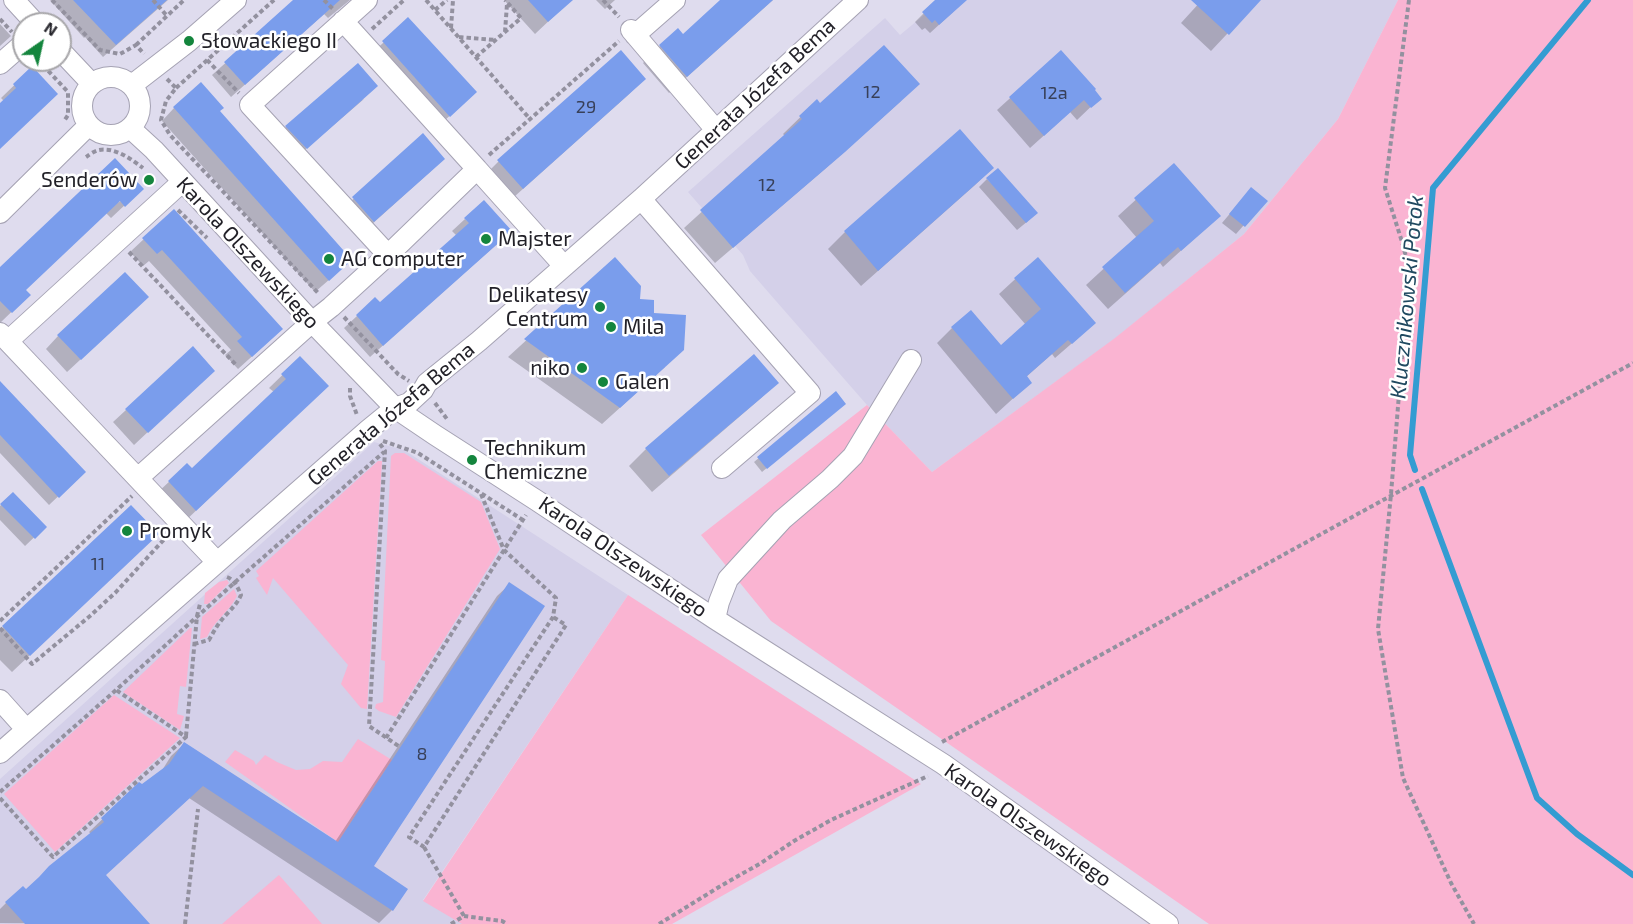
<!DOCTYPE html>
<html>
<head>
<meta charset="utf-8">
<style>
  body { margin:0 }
  #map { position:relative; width:1633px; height:924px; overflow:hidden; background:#dfdcee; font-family:"Exo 2",sans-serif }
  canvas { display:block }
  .north { position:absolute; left:12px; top:12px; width:60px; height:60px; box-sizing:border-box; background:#fff; border:2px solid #a7a6a9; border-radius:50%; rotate:34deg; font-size:16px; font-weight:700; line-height:24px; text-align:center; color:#222128 }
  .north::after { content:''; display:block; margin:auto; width:21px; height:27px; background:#14853d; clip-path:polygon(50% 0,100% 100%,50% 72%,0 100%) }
</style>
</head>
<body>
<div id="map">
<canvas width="1633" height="924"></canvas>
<div class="north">N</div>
</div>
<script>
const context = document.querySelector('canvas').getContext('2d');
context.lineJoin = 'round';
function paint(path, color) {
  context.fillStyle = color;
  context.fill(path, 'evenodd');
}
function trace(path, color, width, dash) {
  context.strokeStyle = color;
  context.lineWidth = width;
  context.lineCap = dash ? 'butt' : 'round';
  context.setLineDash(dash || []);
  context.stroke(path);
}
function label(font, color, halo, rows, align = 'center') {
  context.font = font + ' "Exo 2",sans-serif';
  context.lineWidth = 5;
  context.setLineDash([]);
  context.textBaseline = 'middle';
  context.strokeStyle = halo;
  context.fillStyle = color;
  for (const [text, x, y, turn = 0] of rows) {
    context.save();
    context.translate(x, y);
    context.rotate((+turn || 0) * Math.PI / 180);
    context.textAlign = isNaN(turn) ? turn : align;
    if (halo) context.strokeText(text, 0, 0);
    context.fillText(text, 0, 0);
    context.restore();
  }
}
paint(new Path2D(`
  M942,0H1398L1338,119L1244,234L1116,338L932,472L867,405L769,293L750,271L743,255L688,192L885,18L900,35Z
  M374,442L404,450L628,595L423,900L464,924H0V779Z`), '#d4d0e9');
paint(new Path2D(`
  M1398,0H1633V924H1209L771,621L701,535L867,405L932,472L1115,338L1244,234L1338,119Z
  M395,453H404L481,502L500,549L396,717L379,711L375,708L376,704L383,702L385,661L381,660L391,456Z
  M378,461H382L367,709L361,708L341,684L348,665L273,578L267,595L256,578L259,576L256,571Z
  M227,580L229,583L208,604H204L205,593L219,582Z
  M234,589L237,596C229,612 214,621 207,637L200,639L202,617Z
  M628,595L921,784L672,924H462L423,901Z
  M190,628H192L186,687L180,686L177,714L184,716L180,730L123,692Z
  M114,695L180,738L55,852L4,794Z
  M358,739L392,760L349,825V850L225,762L235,750L254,761L256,765L265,755L277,762L296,770L310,769L323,761L342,762Z
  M279,875L322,924H222Z`), '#fab4d2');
paint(new Path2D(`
  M50,0H168L103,57L85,37L84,38Z
  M296,0H350L328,18L324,14L231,97L212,75Z
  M504,0H571L535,34Z
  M596,0H615L605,9Z
  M723,0H773L669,93L643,63L660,46L682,36Z
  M944,0H958L953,12L930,33L925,28L922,30L915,22L933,4Z
  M1202,0H1259L1211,51L1181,23Z
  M408,20L462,105L436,128L370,55Z
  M0,24L11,36L0,46Z
  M620,52L644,79L627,96L505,205L481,179L498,162Z
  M1061,52L1100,98L1077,120L1070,112L1030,148L997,110Z
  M32,68L0,148V105L4,101L1,98Z
  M364,99L293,160L274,140L286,127Z
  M817,101L820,105L901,101L826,168L715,263L684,228L785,136L783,134Z
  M174,108L218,111L338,272L315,292L162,121Z
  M959,131L992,168L975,185L861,286L828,249L845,232Z
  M423,136L431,171L361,234L340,211Z
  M1174,165L1219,216L1163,267L1160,263L1108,309L1086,285L1137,238L1118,216Z
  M987,179L1028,221L1017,230L979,187Z
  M142,189L111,218L106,213L24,290L29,295L0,323V269Z
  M1243,198L1265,201L1236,234L1222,223Z
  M174,211L269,341L238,369L225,355L231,350L149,261L143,266L130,252Z
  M465,219L497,244L370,357L344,328L357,316L380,304L457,236L452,231Z
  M615,259L639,301L652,315L665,367L602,424L508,357Z
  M1037,259L1078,338L1055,358L1052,354L1026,377L1030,383L996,414L937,343L952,328L1001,347L1026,325L999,294Z
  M134,310L67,372L46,349L58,336Z
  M300,358L314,399L183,523L156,494L187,465L191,470L274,392L269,388Z
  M200,383L134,445L113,422L126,410Z
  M777,383L760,399L652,492L629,466L646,449Z
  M835,394L840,407L762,472L754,462Z
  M0,395L84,472L49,505L0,453Z
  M12,494L45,527L25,546L0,520V506Z
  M131,507L140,551L12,672L0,660V630Z
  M510,584L372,867L406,889L392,910L379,923L189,798L104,875L148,924L0,923V909L6,903L25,891L91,834L89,832L139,784L142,786L161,772L171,756L184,744L335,842L497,596Z`), '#0003');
trace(new Path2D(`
  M1415,470L1410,455L1433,188L1588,0
  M1422,489L1537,798L1577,834L1633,875`), '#349cd2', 6);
paint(new Path2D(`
  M73,0H167L116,45Z
  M293,0H340L245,85L224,62Z
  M528,0H573L548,22Z
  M720,0H773L687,77L659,45L678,28L683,34Z
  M935,0H967L939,25L935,20L932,23L922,12Z
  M1191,0H1261L1229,35Z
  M408,17L477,92L450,117L382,41Z
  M884,45L920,84L845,152L733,248L700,210L802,119L799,116L817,99L820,103Z
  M621,50L646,79L523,189L497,160Z
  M1061,50L1096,89L1095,90L1102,99L1091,108L1084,100L1044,136L1009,97Z
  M358,63L378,86L307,149L285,126Z
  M32,66L58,94L0,149V103L16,88L13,84Z
  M201,82L224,108L220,111L352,260L329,281L173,107Z
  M960,129L994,168L878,271L844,231Z
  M423,133L445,159L374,222L352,197Z
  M115,158L144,189L125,207L120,201L26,290L31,295L12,313L0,301V267Z
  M1174,163L1221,216L1181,251L1178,247L1125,293L1102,267L1154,221L1134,198Z
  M998,168L1038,213L1026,223L986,178Z
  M1251,187L1268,201L1245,227L1229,214Z
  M484,200L512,231L383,346L356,315L375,297L380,302L469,223L464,218Z
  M174,209L283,329L252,357L237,341L242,337L186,276L162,250L157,254L142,238Z
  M615,257L641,286L640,299L654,300V313L686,315L684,350L620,408L524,339Z
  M1038,257L1096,323L1072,344L1068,340L1027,376L1032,383L1013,399L951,327L971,310L1001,345L1041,309L1014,278Z
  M125,272L149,297L81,360L57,335Z
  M193,346L215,371L148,433L125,409Z
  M754,354L779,383L669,476L645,448Z
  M300,356L329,386L196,511L168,481L187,463L192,468L286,379L281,374Z
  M0,381L86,472L59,498L0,435Z
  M836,391L846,404L767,469L757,457Z
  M13,492L47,527L35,539L0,504Z
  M131,505L159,534L30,656L2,626Z
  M509,582L545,606L374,866L408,889L393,911L203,786L106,875L150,924H25L5,902L23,886L26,889L39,877L49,866L104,822L101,818L139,782L142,784L169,764L184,742L338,842Z`), '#7a9dec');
const minor = new Path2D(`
  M14,0L36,24
  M343,21L477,169
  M631,30L716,130
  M635,35L675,0
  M60,50L92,84
  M0,64L24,43
  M82 106a29 29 0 1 1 58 0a29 29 0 1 1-58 0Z
  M132,85L189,41L236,0
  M130,128L154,150L312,322L395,408L435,435L536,500L715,619L943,764L1168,924
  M641,199L810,393L722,468
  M0,213L89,125
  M388,255L477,169L564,266
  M0,333L217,562
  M8,341L182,182
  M138,478L312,322L331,307L388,255L250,105L367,0
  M715,619L719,602L728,579L782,520L830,479L853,456L911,360
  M0,700L26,729
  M0,753L368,430L395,408L409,403L423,390L427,383L479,341L641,199L858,0`);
trace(minor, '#a5a2b3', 22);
trace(new Path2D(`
  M52,0L100,50L120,54L136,45L144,54
  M153,0L167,16
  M324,0L333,9
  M426,0L530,119
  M603,0L619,17
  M1409,0L1385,188L1403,245L1409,269L1391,494L1378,629L1403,778L1451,883L1474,924
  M435,10L447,0
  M0,19L12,32
  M451,28L453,0
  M372,29L404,0
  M505,32L507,4
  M459,37L495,40
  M136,45L184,0
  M476,57L521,18L505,0
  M38,60L68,92V115L64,121
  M207,60L239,93
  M167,79L176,88L166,101L161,120L170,135L319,294
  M176,88L274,0
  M489,155L619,41
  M86,157C89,155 94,151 99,150C115,147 131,159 143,168
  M178,210L207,238
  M129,252L237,366
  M344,317L398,374L409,381
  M350,388V396L357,415
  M435,403L447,419
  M383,441L418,453L523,520
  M380,444L385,451L369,726L400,747
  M481,494L504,550L556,598L553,617L409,837L424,847L566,625L553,617
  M0,621L132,496
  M0,628L32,664L90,616L116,592L168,535
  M194,644L209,640C214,631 219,622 226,615C232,608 237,604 241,595C238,588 235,580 227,577
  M186,736L197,616L200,604
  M386,738L526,515
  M942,742L1633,363
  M0,792L116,690L243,575L384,452
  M0,798L53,857L186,737L116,690
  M424,847L464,916
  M185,924L198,809
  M451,924L464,916L502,921L507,924
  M659,924L719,887L761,863L794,841L831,820L928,776`), '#93919f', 4, [4.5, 3]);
trace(minor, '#fff', 20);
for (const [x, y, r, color] of [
  [189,41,6,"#14853d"],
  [149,180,6,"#14853d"],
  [486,239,6,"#14853d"],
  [329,259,6,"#14853d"],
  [600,307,6,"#14853d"],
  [611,327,6,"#14853d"],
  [582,368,6,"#14853d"],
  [603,382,6,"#14853d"],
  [472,460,6,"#14853d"],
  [127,531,6,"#14853d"]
]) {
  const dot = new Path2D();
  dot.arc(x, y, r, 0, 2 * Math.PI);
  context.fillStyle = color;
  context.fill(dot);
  trace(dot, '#fff', 2);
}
label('18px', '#384059', null, [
  ["12",872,92],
  ["12a",1054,93],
  ["29",586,107],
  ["12",767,185],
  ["11",98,564],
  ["8",422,754]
]);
label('21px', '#222128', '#fff', [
  ["Słowackiego II",201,41],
  ["Senderów",137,180,"right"],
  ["Majster",498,239],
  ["AG computer",341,259],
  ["Delikatesy",588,295,"right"],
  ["Centrum",588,319,"right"],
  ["Mila",623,327],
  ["niko",570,368,"right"],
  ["Galen",615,382],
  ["Technikum",484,448],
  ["Chemiczne",484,472],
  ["Promyk",139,531]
], 'left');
label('21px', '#222128', '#fff', [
  ["Generała Józefa Bema",755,94,-43],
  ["Karola Olszewskiego",248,253,47],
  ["Generała Józefa Bema",391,414,-40],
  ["Karola Olszewskiego",623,557,34],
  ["Karola Olszewskiego",1028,825,35]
]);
label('italic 22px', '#204960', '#fff', [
  ["Klucznikowski Potok",1407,297,-85]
]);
</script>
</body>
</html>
